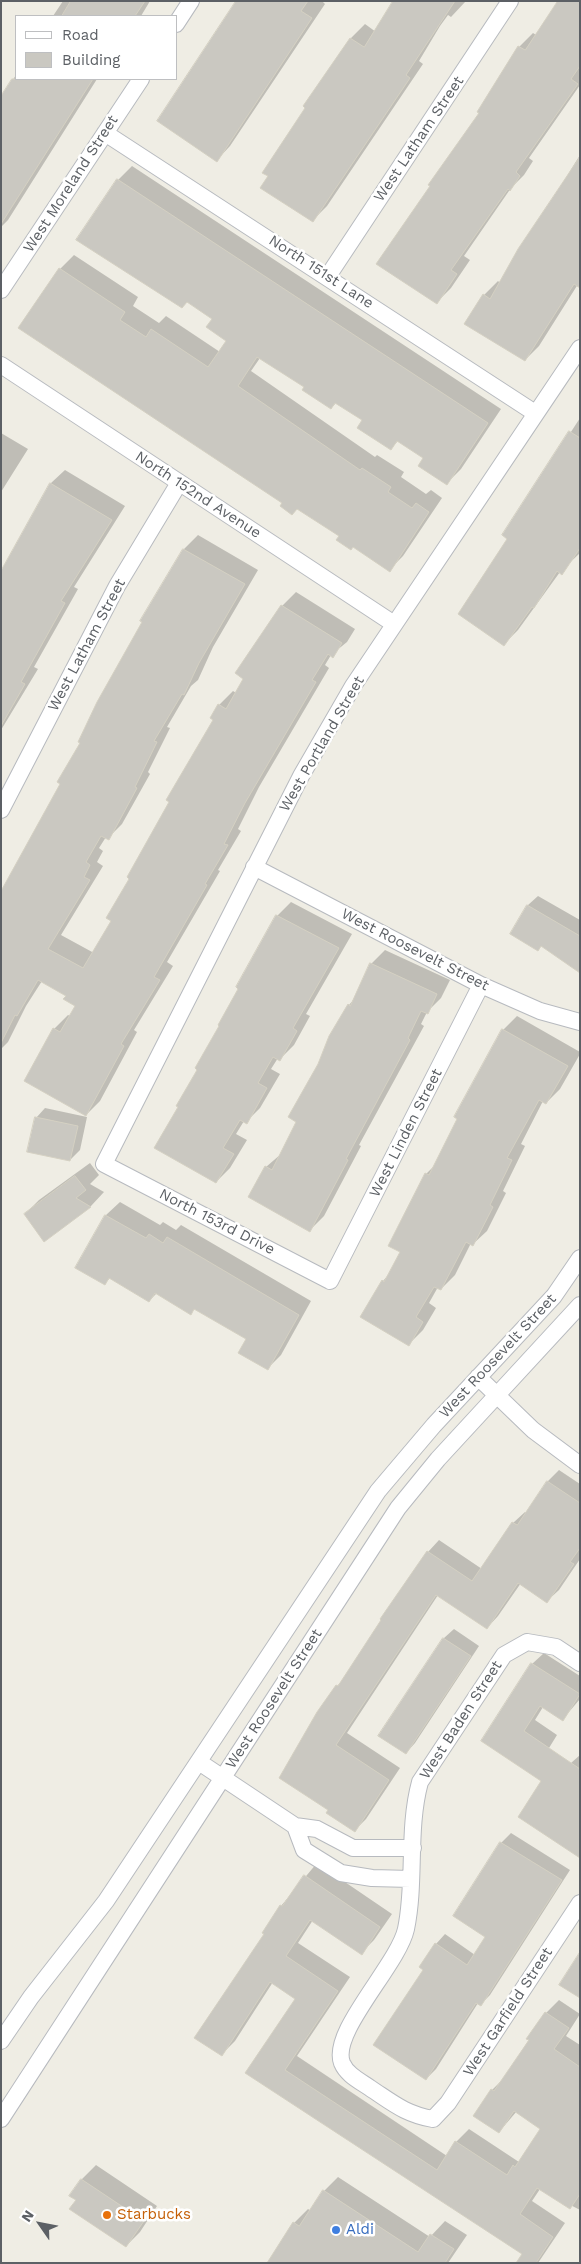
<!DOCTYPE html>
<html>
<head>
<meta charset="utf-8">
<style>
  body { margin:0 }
  #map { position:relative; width:581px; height:2264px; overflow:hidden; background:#efede4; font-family:"Work Sans",sans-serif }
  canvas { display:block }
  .frame { position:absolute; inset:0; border:2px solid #5c6065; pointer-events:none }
  .legend { position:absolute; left:15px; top:15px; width:162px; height:65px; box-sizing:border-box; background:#fff; border:1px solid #bebfc1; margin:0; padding:6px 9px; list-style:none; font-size:15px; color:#5c6065 }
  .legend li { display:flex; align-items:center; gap:10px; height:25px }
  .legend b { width:25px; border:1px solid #bebfc1 }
  .north { position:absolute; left:15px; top:2199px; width:50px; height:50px; -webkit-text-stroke:4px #fff; paint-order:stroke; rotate:303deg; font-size:14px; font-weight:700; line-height:20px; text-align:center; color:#5c6065 }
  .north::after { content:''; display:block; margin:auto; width:18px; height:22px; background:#5c6065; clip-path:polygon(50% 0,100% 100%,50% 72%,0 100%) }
</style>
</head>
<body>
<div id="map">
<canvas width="581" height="2264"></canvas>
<div class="frame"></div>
<ul class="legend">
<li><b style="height:6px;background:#fff"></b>Road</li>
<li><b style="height:14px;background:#cac8c1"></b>Building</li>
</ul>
<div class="north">N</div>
</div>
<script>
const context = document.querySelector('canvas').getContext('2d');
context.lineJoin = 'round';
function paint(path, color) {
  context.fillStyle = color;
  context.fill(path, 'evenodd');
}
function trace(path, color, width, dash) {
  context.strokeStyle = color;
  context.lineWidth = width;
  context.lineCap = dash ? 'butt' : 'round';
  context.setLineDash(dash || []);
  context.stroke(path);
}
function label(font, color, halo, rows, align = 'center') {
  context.font = font + ' "Work Sans",sans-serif';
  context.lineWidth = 5;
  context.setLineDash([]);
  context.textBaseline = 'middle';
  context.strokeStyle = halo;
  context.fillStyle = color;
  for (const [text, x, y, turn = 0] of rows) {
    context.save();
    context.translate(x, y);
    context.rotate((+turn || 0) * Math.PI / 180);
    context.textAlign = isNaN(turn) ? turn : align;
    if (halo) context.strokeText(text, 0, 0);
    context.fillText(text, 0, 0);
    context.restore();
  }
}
paint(new Path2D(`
  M63,1H150L141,16H53Z
  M237,1H322L325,4L230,146L217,160Z
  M395,1H466L451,17L448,15L440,26L419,61L423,64L327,206L313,220L307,107L305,106L351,38L365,24L376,32Z
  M558,1H580V85L529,158L533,161L524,175L511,188L464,256L470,260L451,288L437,302L481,112L519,47L533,33L536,35Z
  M16,75V79H97L8,220L1,227V98Z
  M580,155V281L539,346L525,360L484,295L498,281L500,283Z
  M132,166L501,409L461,469L447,483L425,458L399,440L391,448L363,420L336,403L331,408L306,387L260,358L251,371L375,457L377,455L404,472L401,477L426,494L431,490L442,498L403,556L389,570L298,508L284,502L60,269L74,255L138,297L133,306L159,323L166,316L220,352L228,340L118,180Z
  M580,418V553L560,572L518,630L504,644L508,538L504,535Z
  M1,433L28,449L1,492Z
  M65,470L125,506L74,587L78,589L34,667L38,669L1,730V572L51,483Z
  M198,535L258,570L213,647L198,680L191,686L167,727L170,728L148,772L150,774L122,824L108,838L106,837L99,848L103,851L97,862L103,866L61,935L94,953L113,920L131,878L214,720L219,705L233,691L236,693L282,606L296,592L355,629L347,642L331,655L325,665L329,668L259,787L238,829L241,831L218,870L220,871L167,962L173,966L134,1030L137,1032L100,1101L86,1115L54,1029L68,1015L70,1016L76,1005L67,995L42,981L26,1006L8,1042L1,1049V894L61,783L144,621L142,620L184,549Z
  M538,896L580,920V967L542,945L538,950L511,933L528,905Z
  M291,902L352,934L306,1014L310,1016L294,1045L280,1059L278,1058L271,1069L280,1074L260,1108L246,1122L244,1121L236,1134L247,1140L230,1168L216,1182L180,1107L277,916Z
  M385,950L450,980L441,998L427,1012L421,1024L424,1026L359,1145L361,1146L324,1216L310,1230L266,1167L281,1154L298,1121L320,1064L349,1005L355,998L371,964Z
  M517,1016L580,1052V1054L560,1089L546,1103L543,1101L521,1144L525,1146L503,1191L506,1193L487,1231L473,1244L471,1243L455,1275L441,1289L438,1287L429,1303L436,1308L423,1330L409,1344L383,1281L390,1273L402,1251L426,1174L436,1164L503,1030Z
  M45,1108L87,1117L80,1150L70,1160L36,1118Z
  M90,1163L99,1175L90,1184L104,1192L91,1206L44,1240L25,1214L39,1200Z
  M120,1202L160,1225L163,1222L176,1230L181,1225L311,1301L281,1355L268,1368L248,1338L196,1308L190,1313L157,1293L149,1301L110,1278L104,1284L76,1267L106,1215Z
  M559,1470L580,1484V1559L559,1590L547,1601L521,1583L498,1616L487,1628L438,1595L347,1733L400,1768L366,1819L355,1830L329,1810L337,1686L344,1679L428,1552L439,1540L482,1569L513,1523L525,1512L527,1513L548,1481Z
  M454,1629L479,1646L415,1743L406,1753L380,1735L444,1638Z
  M544,1653L580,1676V1699L563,1719L543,1707L535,1720L557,1735L541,1761L482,1741L532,1664Z
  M580,1755V1852L571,1763Z
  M511,1833L570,1870L490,1995L480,2005L478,2003L436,2069L426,2079L425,1970L436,1944L445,1934L475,1955L486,1937L454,1915L501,1843Z
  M317,1863L392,1914L374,1940L361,1953L313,1920L298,1943L350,1977L297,2056L447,2156L456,2142L469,2129L519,2162L542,2128L517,2111L499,2132L475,2115L492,2090L505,2077L546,2013L559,2000L580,2014L566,2036L580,2045V2210L540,2189L532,2201L565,2223L538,2263H517L523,2254L247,2073L296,1998L273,1982L235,2041L222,2054L266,1934L281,1906Z
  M96,2165L157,2206L140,2232L126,2246L71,2195L82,2179Z
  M338,2177L430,2237L445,2221L467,2235L448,2263H268L294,2223L308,2209L311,2211L324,2191Z`), '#0003');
const building = new Path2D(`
  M71,1H145L135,16H62Z
  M236,1H308L301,11L312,18L217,162L157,121Z
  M393,1H455L406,75L410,78L313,222L260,188L268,176L262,173L305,108L303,106L350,38L364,47Z
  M558,1H580V66L571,79L578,84L516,172L520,176L510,191L508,189L451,270L457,274L437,304L376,264L430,186L428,185L479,113L477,112L518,46L525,50Z
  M12,79H93L1,224V96Z
  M580,157V288L574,284L525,361L464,324L483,294L490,299L518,249Z
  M117,179L488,423L447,485L418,466L423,458L397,441L391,450L357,428L362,420L335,403L331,409L302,390L304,387L257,357L238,386L360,470L362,468L391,487L388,492L412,508L416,503L429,512L390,572L353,547L351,550L336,540L339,536L297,509L292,515L280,506L282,503L18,328L59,268L125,312L120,320L146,337L151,329L208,367L226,341L206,327L212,319L187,302L182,308L76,240Z
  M569,431L580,438V548L562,575L557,571L534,608L532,607L504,646L458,614L507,539L502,535Z
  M50,483L112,520L61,601L65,603L21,682L25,684L1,726V571Z
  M183,549L245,584L199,663L184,695L182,694L154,741L157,742L135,787L137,788L109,840L101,836L86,862L90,865L84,877L90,880L48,949L83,968L111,921L106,918L129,879L127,877L169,802L166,800L213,720L210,718L218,704L226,709L243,679L235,673L281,605L342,643L333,658L328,654L312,680L316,682L245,803L224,844L228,845L205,884L207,885L154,977L160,980L121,1044L124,1046L86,1116L24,1081L53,1028L60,1032L75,1006L63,999L66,996L38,980L17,1016L15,1015L1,1043V891L60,784L57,782L80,743L78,742L97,702L142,622L140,621Z
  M527,905L580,936V973L541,946L538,951L510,934Z
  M276,915L339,948L293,1028L297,1031L280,1061L273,1057L258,1083L267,1088L247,1124L240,1120L223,1148L234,1154L216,1183L154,1148L178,1107L176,1106L197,1070L195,1068L219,1026L218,1025L238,989L236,987Z
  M370,963L437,994L428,1014L421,1011L408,1038L410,1040L346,1159L348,1160L310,1232L248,1197L265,1166L272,1170L296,1122L288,1117L318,1064L329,1036L348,1004L350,1006Z
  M502,1029L568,1066L546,1104L539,1100L507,1158L512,1160L490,1205L493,1207L473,1246L466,1242L441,1290L434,1287L416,1317L423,1322L409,1346L360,1317L382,1280L384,1282L400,1252L388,1246L425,1173L429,1175L457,1119L454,1117Z
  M35,1117L78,1126L70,1161L27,1152Z
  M75,1176L86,1190L76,1198L91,1207L44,1242L24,1214Z
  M105,1215L146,1238L149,1234L163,1243L167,1237L299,1315L268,1370L238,1353L246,1339L194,1309L191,1315L155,1293L149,1302L109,1278L105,1285L75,1268Z
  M547,1481L580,1503V1548L570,1562L574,1564L547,1603L518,1583L487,1629L436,1595L336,1745L389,1780L355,1832L326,1813L328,1810L279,1778L317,1712L336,1685L338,1686L381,1620L380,1619L427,1551L472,1581L512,1522L517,1525Z
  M443,1638L471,1656L406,1754L378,1736Z
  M531,1663L580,1694L563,1721L540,1706L524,1731L580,1769V1858L518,1817L541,1781L481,1741Z
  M500,1842L562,1880L481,2006L476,2003L426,2080L373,2045L423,1970L419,1967L435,1943L467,1965L485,1937L453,1916Z
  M304,1875L380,1927L362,1955L310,1920L286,1956L338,1991L285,2070L437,2170L455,2141L507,2175L513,2165L515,2167L540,2129L514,2111L499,2133L473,2116L491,2089L494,2091L529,2040L526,2039L545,2012L569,2028L554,2049L580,2067V2194L570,2209L537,2188L520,2214L553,2237L536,2263H516L522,2254L245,2073L295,1999L270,1982L222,2056L194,2038L264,1934L262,1933L280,1905L282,1906Z
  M580,1952V1998L559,1985Z
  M81,2179L144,2221L126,2247L69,2209L76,2200L69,2196Z
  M323,2190L418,2252L430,2234L454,2249L445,2263H267L293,2222L299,2226Z`);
paint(building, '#cac8c1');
trace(building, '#d4d0c2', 1);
const street = new Path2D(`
  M176,24L191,1
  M105,133L535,413
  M328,276L510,1
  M1,290L141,79
  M1,365L394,624
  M1,810L117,586L179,483
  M254,867L481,985L540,1011L580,1022
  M481,985L330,1281L104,1164L301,776L353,686L580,348
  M478,1377L533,1430L580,1465
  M580,1663L556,1647L527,1642L504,1655L420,1782C407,1830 416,1881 406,1929C398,1965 330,2032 342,2063C347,2075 360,2081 370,2088C393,2103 405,2114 433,2119L448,2103L580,1903
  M199,1762L295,1826L317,1829L353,1848H413
  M295,1826L304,1850L341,1873L372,1878L411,1879
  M1,2041L31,1997L106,1901L378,1491L434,1425L554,1296L580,1258
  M1,2119L398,1508L438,1459L580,1305`);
trace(street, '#b7babf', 18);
trace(street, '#fff', 16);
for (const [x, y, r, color] of [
  [107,2215,5,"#e8710a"],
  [336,2230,5,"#3f7fe0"]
]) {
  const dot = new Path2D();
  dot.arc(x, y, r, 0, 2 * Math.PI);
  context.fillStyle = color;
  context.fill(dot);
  trace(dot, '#fff', 2);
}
label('15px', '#5c6065', '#fff', [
  ["West Latham Street",419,139,-56],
  ["West Moreland Street",71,184,-57],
  ["North 151st Lane",321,272,33],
  ["North 152nd Avenue",198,495,33],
  ["West Latham Street",87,645,-62],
  ["West Portland Street",322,744,-60],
  ["West Roosevelt Street",415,950,27],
  ["West Linden Street",406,1133,-63],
  ["North 153rd Drive",217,1222,27],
  ["West Roosevelt Street",498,1356,-47],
  ["West Roosevelt Street",274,1699,-57],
  ["West Baden Street",461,1720,-57],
  ["West Garfield Street",508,2012,-57]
]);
label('15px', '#c56008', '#fff', [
  ["Starbucks",117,2215]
], 'left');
label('15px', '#366cbe', '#fff', [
  ["Aldi",346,2230]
], 'left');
</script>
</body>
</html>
